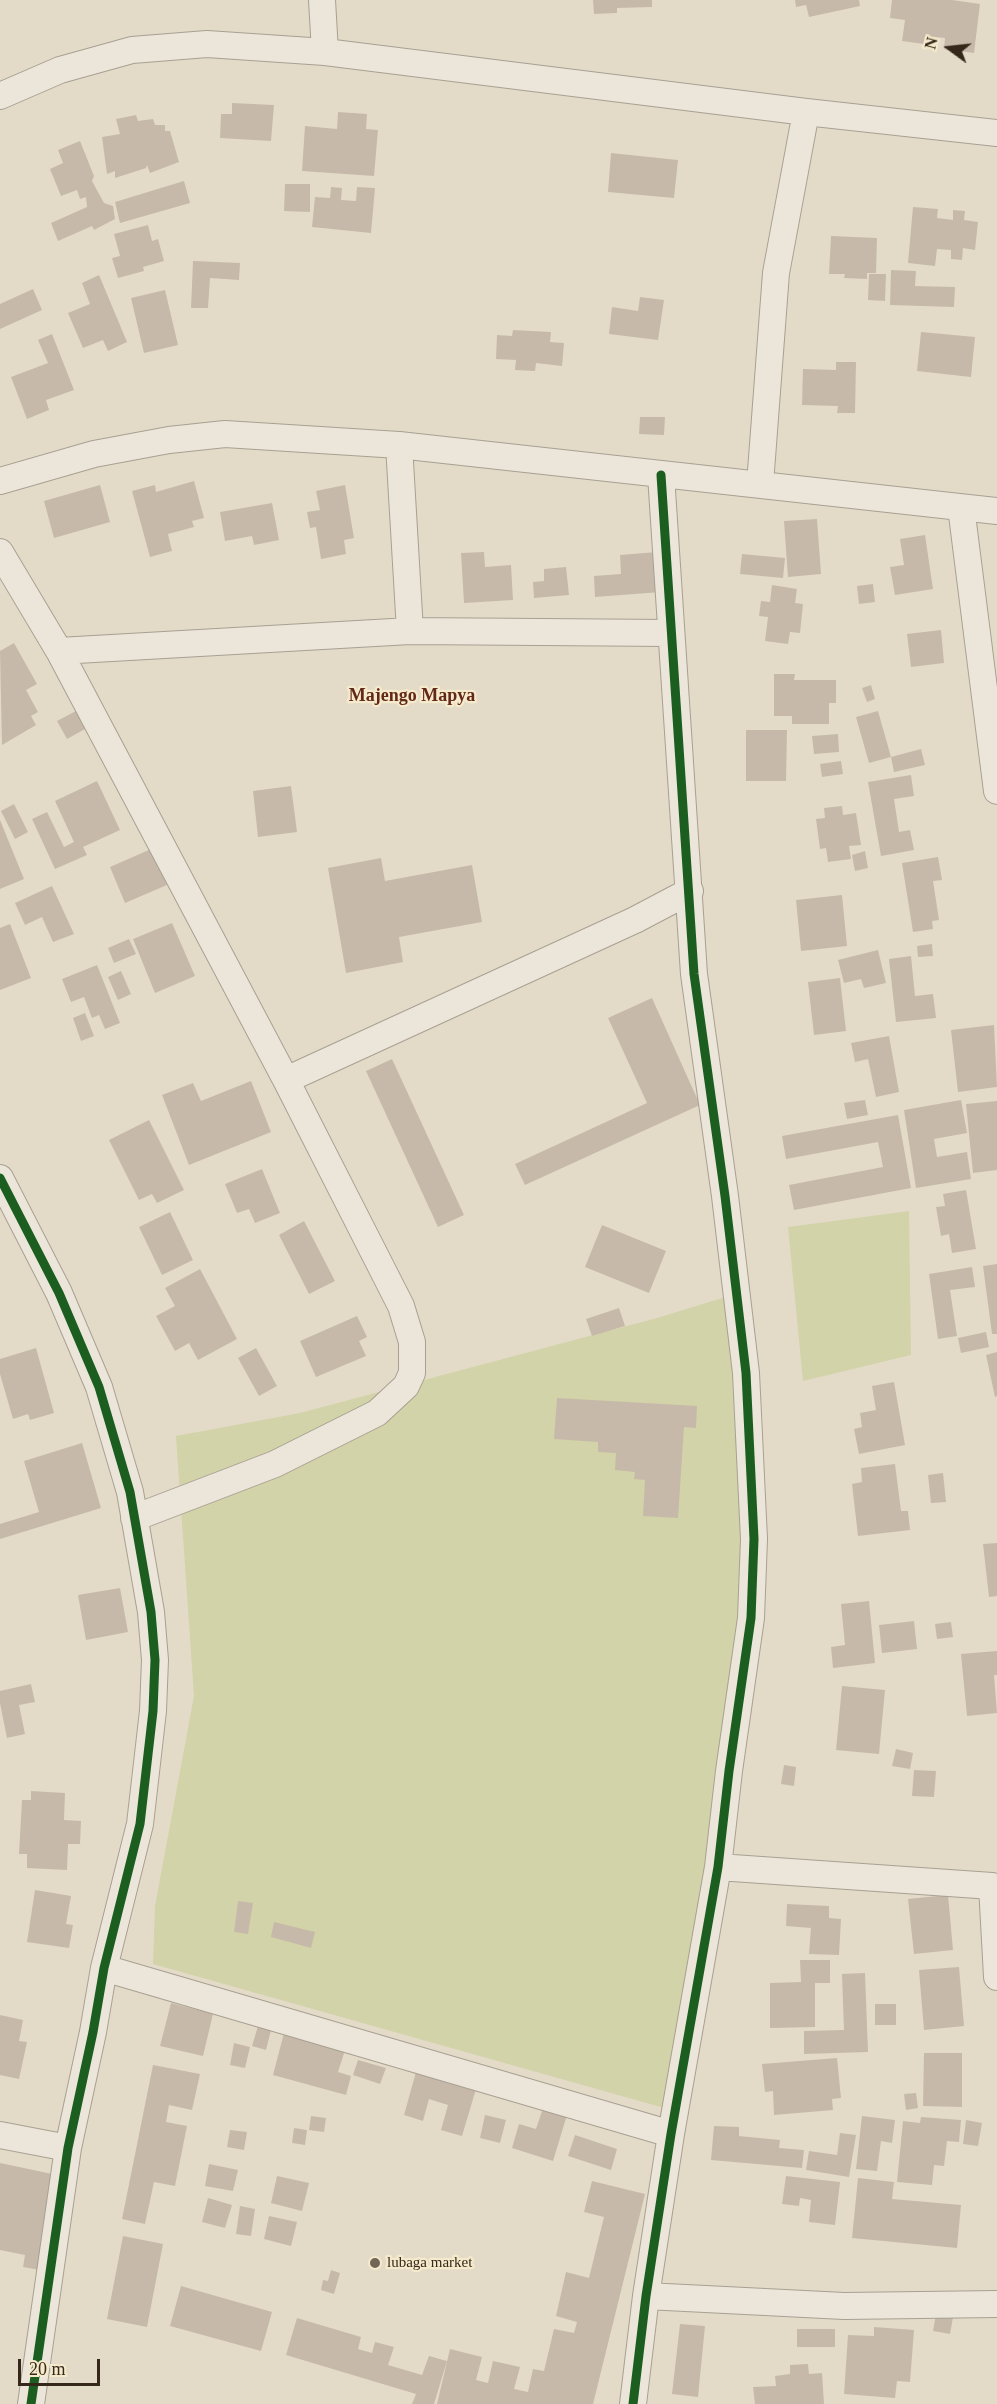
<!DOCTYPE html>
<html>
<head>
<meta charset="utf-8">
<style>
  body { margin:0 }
  #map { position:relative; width:997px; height:2404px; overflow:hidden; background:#e3dbc8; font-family:Georgia,serif }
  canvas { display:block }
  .north { position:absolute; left:919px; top:18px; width:60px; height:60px; -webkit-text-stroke:4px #f6eacc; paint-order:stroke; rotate:285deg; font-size:16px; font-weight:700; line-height:24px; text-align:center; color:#35281a }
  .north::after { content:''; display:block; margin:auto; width:21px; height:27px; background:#35281a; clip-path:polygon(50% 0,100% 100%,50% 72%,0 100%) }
  .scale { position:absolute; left:18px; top:2359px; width:82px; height:27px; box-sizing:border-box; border:3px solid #35281a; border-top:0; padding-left:8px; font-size:18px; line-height:21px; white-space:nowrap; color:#35281a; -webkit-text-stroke:4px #f6eacc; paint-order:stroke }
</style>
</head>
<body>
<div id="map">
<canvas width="997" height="2404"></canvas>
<div class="north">N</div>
<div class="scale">20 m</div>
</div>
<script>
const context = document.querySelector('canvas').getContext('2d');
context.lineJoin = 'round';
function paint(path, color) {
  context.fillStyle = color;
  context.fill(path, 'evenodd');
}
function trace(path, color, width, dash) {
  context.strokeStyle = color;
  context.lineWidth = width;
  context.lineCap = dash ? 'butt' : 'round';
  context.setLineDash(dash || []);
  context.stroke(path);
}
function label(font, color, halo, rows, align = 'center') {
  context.font = font + ' Georgia,serif';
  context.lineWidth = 4.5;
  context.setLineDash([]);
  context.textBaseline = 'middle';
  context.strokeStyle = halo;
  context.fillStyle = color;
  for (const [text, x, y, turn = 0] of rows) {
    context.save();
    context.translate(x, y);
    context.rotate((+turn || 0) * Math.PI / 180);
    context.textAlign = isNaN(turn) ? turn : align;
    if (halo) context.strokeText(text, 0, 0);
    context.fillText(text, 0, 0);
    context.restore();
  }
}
paint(new Path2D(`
  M909,1211L911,1355L803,1381L788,1227Z
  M742,1292L753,1564L682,2113L153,1964L155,1906L194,1696L176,1436L300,1413L657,1318Z`), '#d2d3a9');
paint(new Path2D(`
  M593,0H652V7L617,8V13L594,14Z
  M795,0H859L860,6L809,17L806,5L796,7Z
  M892,0H952L980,4L974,53L944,49L945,38L925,36L924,44L902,41L905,20L890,18Z
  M232,103L274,105L271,141L220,138L221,114H232Z
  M338,112L367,114L366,129L378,130L374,176L302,171L305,126L337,129Z
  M136,115L138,121L153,119L155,125H165V131H170L179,162L150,173L147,165L146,168L115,178V171L107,174L102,137L120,134L116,119Z
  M80,141L94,176L92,181L104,203L113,206L115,219L94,230L92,226L58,241L51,223L87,207L86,197L80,199L77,190L61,196L50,169L63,163L58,150Z
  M611,153L678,160L674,198L608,192Z
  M184,181L190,203L120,223L115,202Z
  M285,184H310V212L284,211Z
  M331,187L342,188L341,200L356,201L357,187L375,188L371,233L312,227L315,197L330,198Z
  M913,207L938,209L937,218L953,220V210L965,211L964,220L978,222L975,250L963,248L962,260L951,259V250L937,249L935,266L908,263Z
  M148,225L152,241L158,239L164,261L143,267L144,271L118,278L112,258L120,256L114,234Z
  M831,236L877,238L876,273H867V279L844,278L845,274H829Z
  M193,261L240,263L239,280L210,278L208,308H191Z
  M891,270L916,271L915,286L955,287L954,307L890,305Z
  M869,274H886L885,301L868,300Z
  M99,275L127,342L108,351L103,340L83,348L68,313L90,304L82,283Z
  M33,289L42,310L0,329V304Z
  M165,290L178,345L144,353L131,298Z
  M640,297L664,300L658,340L609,334L612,307L638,311Z
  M513,330L551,332L550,342L564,343L562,366L536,363L535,371L515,370L516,360L496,359L497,335L512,336Z
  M921,332L975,337L971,377L917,371Z
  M52,334L74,390L46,400L49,410L27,419L11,377L48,363L38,340Z
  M836,362H856L855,413H837L838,406L802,405L803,369L836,370Z
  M640,417H665L664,435L639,434Z
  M194,481L204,518L192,521L194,527L168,534L172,551L150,557L132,491L155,485L156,492Z
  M100,485L110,522L54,538L44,501Z
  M345,485L354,538L344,540L346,554L321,559L316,527L310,528L307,512L320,510L316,491Z
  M272,503L279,540L254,545L252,536L225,541L220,512Z
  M817,519L821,574L788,577L784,521Z
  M925,535L933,589L895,595L890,567L904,565L900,539Z
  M484,552L485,567L511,565L513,600L464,603L461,553Z
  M657,552L661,592L595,597L594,576L621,574L620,555Z
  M742,554L785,558L783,578L740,574Z
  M566,567L569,595L534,598L533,582L544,581V569Z
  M873,584L875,602L859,604L857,586Z
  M772,585L797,589L795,603L803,604L800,633L790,632L788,644L765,641L768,617L759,616L761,601L770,602Z
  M941,630L944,663L911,667L907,634Z
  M14,643L37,684L26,690L38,712L31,716L36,725L2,745L0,651Z
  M774,674H795L794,680H836V703H829V724H792V716H774Z
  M871,685L875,699L867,702L862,688Z
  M76,711L85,729L67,739L57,721Z
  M878,711L891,757L869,763L856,717Z
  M746,730H787L786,781H746Z
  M838,734L839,752L814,754L812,736Z
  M921,749L925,765L894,772L891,757Z
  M841,761L843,774L822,777L820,764Z
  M911,775L914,796L894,799L899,832L910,830L914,850L881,856L868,782Z
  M97,781L120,830L83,847L87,855L55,869L32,819L47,812L64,847L74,842L55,801Z
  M291,786L297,832L258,837L253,791Z
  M14,804L28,832L15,839L1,811Z
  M842,806L843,815L856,813L861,845L849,846L851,859L828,862L826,848L820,849L816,819L825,818L824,808Z
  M0,820L24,879L0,889Z
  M158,846L166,864L159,868L167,885L125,903L110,867Z
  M865,851L868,868L855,871L852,855Z
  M938,857L942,880L933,881L939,920L932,921L933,929L913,932L902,863Z
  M381,858L385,881L472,865L482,922L399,937L403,962L346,973L328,868Z
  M52,886L74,934L53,942L42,917L25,925L15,903Z
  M842,895L847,946L801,951L796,900Z
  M172,923L195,976L155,993L133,939Z
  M10,924L31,978L0,990V928Z
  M129,939L136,954L114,963L108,948Z
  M932,944L933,956L918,957L917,946Z
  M878,950L886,983L864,988L861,979L844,983L838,960Z
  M911,956L915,996L933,994L936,1018L896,1022L889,959Z
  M97,965L120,1023L105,1029L99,1015L92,1018L84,997L71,1002L62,979Z
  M121,971L131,994L118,1000L108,977Z
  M840,978L846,1031L814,1035L808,982Z
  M652,998L700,1105L525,1185L515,1164L647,1103L608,1018Z
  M85,1013L94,1036L81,1041L73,1018Z
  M994,1025L997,1087L958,1092L951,1030Z
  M889,1036L899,1092L876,1097L868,1059L855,1062L851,1043Z
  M392,1059L464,1215L438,1227L366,1071Z
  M251,1081L271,1132L189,1165L162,1095L193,1083L201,1101Z
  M865,1100L868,1115L847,1119L844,1103Z
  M961,1100L967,1133L934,1139L937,1157L967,1152L971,1179L916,1188L904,1110Z
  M997,1101V1170L973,1173L966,1104Z
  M898,1115L911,1188L794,1210L789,1185L883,1167L878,1142L786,1159L782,1136Z
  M149,1120L184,1190L157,1203L152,1194L139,1200L109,1140Z
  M262,1169L280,1213L255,1223L249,1209L237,1213L225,1184Z
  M966,1190L976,1249L952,1253L949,1234L941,1236L936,1207L945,1206L943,1194Z
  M170,1212L193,1260L162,1275L139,1227Z
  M304,1221L335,1281L309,1294L279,1235Z
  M602,1225L666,1251L649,1293L585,1267Z
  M997,1264V1334H992L983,1266Z
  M972,1267L975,1287L950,1290L957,1336L938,1339L929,1274Z
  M200,1269L237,1339L198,1360L189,1343L175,1351L156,1316L175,1306L165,1288Z
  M619,1308L625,1326L592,1336L586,1319Z
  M357,1316L367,1337L359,1341L366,1356L316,1377L300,1341Z
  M986,1332L989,1347L961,1353L958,1338Z
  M36,1348L54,1413L30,1420L28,1414L13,1419L0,1374V1359Z
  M256,1348L277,1386L259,1396L238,1358Z
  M997,1352V1396L995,1397L986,1355Z
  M894,1382L905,1445L859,1454L854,1429L862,1427L860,1413L876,1410L872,1386Z
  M557,1398L697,1406L696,1428L684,1427L678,1518L643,1516L645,1480L634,1479L635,1472L615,1470L616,1453L598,1452V1442L554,1439Z
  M82,1443L101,1508L0,1539V1524L39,1512L24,1461Z
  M895,1464L901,1511H908L910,1530L858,1536L852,1484L862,1482L861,1468Z
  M943,1473L946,1502L931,1503L928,1475Z
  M997,1543V1596L989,1597L983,1544Z
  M120,1588L128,1632L86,1640L78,1595Z
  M869,1601L875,1663L833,1668L831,1647L845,1645L841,1604Z
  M914,1621L917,1649L882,1653L879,1625Z
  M951,1622L953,1637L937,1639L935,1624Z
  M997,1651V1675H994L997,1713L967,1716L961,1654Z
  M31,1684L35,1702L19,1705L25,1734L7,1738L0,1703V1691Z
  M842,1686L885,1690L879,1754L836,1750Z
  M896,1749L913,1753L910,1769L892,1766Z
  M784,1765L796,1767L794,1786L781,1784Z
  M914,1770L936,1771L934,1797L912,1796Z
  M31,1791L65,1793L64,1820L81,1821L80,1844H68L67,1870L27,1868V1854H19L22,1800H31Z
  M35,1890L71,1896L66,1924L73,1925L69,1948L27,1942Z
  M948,1895L953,1950L914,1954L908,1899Z
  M238,1901L253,1903L248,1934L234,1932Z
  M787,1904L829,1906V1918L841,1919L839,1955L809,1954L811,1928L786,1926Z
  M274,1922L315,1932L311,1948L271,1937Z
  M800,1960H830V1983H815V2027L770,2028V1983L801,1982Z
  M959,1967L964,2026L924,2030L919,1970Z
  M865,1973L868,2052L804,2054V2031L844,2030L842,1974Z
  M171,2003L213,2014L203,2056L160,2046Z
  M875,2004H896V2025H875Z
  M0,2015L23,2020L19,2041L27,2042L19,2079L0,2075Z
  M258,2026L271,2030L266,2050L252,2046Z
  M284,2033L345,2050L338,2072L351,2076L346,2095L273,2075Z
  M234,2043L250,2047L245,2068L230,2065Z
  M924,2053H962V2107L923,2106Z
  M837,2058L841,2098L832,2099L833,2110L774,2115L773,2091L765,2092L762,2064Z
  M358,2060L386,2068L380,2084L353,2075Z
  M153,2065L200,2074L192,2110L169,2105L166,2122L187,2126L175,2186L154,2182L145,2224L122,2219Z
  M416,2072L476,2089L462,2136L441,2130L448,2105L429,2099L423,2121L404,2115Z
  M916,2093L918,2108L906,2110L904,2094Z
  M543,2108L567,2115L553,2161L512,2148L519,2124L536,2129Z
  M485,2115L506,2120L500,2143L480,2138Z
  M311,2116L326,2118L324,2132L309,2130Z
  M862,2116L895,2120L892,2143L881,2141L877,2171L856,2169Z
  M921,2117L961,2120L959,2142L947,2141L944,2166L934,2165L932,2185L897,2182L903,2121L920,2123Z
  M966,2120L982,2123L978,2146L963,2144Z
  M714,2126L739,2127V2136L780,2140L779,2148L804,2150L802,2168L711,2160Z
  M294,2128L307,2130L305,2145L292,2143Z
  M230,2130L247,2132L244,2150L227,2147Z
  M840,2133L856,2135L849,2177L806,2170L809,2151L837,2155Z
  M575,2135L617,2149L611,2170L568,2156Z
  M0,2163L57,2175L46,2271L23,2267L25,2255L0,2250Z
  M209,2164L238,2170L233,2191L205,2186Z
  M277,2176L309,2183L302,2211L271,2203Z
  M786,2176L840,2182L835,2225L809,2222L811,2200L800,2198L799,2206L782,2204Z
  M858,2178L894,2182L892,2199L961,2205L957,2248L852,2238Z
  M592,2181L645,2194L593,2404H437L450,2349L482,2357L476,2380L488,2383L493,2361L520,2367L514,2389L528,2392L533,2369L544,2371L554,2329L574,2333L577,2322L556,2316L566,2272L589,2278L604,2217L584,2212Z
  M208,2198L232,2205L225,2228L202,2222Z
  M240,2206L255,2209L251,2236L236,2234Z
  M269,2216L297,2222L291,2246L264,2239Z
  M123,2236L163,2244L147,2327L107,2319Z
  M331,2270L340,2273L334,2294L321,2290L323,2280L328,2281Z
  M181,2286L272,2312L261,2351L170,2326Z
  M936,2314L953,2317L950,2334L933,2331Z
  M297,2318L361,2337L358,2349L372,2353L375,2342L394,2347L388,2365L422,2375L429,2356L447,2361L434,2404H412L416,2394L286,2355Z
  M680,2324L705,2326L698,2397L672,2394Z
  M874,2327L914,2330L910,2382L897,2381L895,2398L844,2394L848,2335L874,2336Z
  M797,2329H835V2347H797Z
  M808,2364L809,2374L822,2373L824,2404H755L753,2387L776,2386L775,2376L790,2374V2365Z`), '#c7b9a9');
const street = new Path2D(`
  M322,0L325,52
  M0,96L60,70L132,50L207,44L325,52L806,112L997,133
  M399,445L410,631
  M0,481L94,454L169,440L225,434L399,445L997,511
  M760,484L776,273L806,112
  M961,507L997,791
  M0,552L59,651L286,1080L401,1306L412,1342V1373L406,1386L377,1413L275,1464L134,1518
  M59,651L410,631L670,633
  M286,1080L635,920L690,891
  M0,1178L59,1293L99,1387L130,1492L151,1612L155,1660L153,1711L140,1824L104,1968L93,2032L68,2148L31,2404
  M718,1867L992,1886L997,1977
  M104,1968L671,2134
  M0,2135L68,2148
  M646,2296L844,2306L997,2304
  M633,2404L646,2296L671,2134L718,1867L729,1771L751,1618L754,1539L746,1373L725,1196L694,974L661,475`);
trace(street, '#a8a092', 28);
trace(street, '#ebe5da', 26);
trace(new Path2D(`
  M0,1178L59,1293L99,1387L130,1492L151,1612L155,1660L153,1711L140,1824L104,1968L93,2032L68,2148L31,2404
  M633,2404L646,2296L671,2134L718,1867L729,1771L751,1618L754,1539L746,1373L725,1196L694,974L661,475`), '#1b5e20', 9);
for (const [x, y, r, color] of [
  [375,2263,6,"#726757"]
]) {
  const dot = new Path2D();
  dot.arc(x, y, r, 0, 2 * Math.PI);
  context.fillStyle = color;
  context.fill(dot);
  trace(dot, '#f6eacc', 2);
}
label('15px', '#35281a', '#f6eacc', [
  ["lubaga market",387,2263]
], 'left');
label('bold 18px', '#632918', '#f6eacc', [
  ["Majengo Mapya",412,696]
]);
</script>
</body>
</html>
